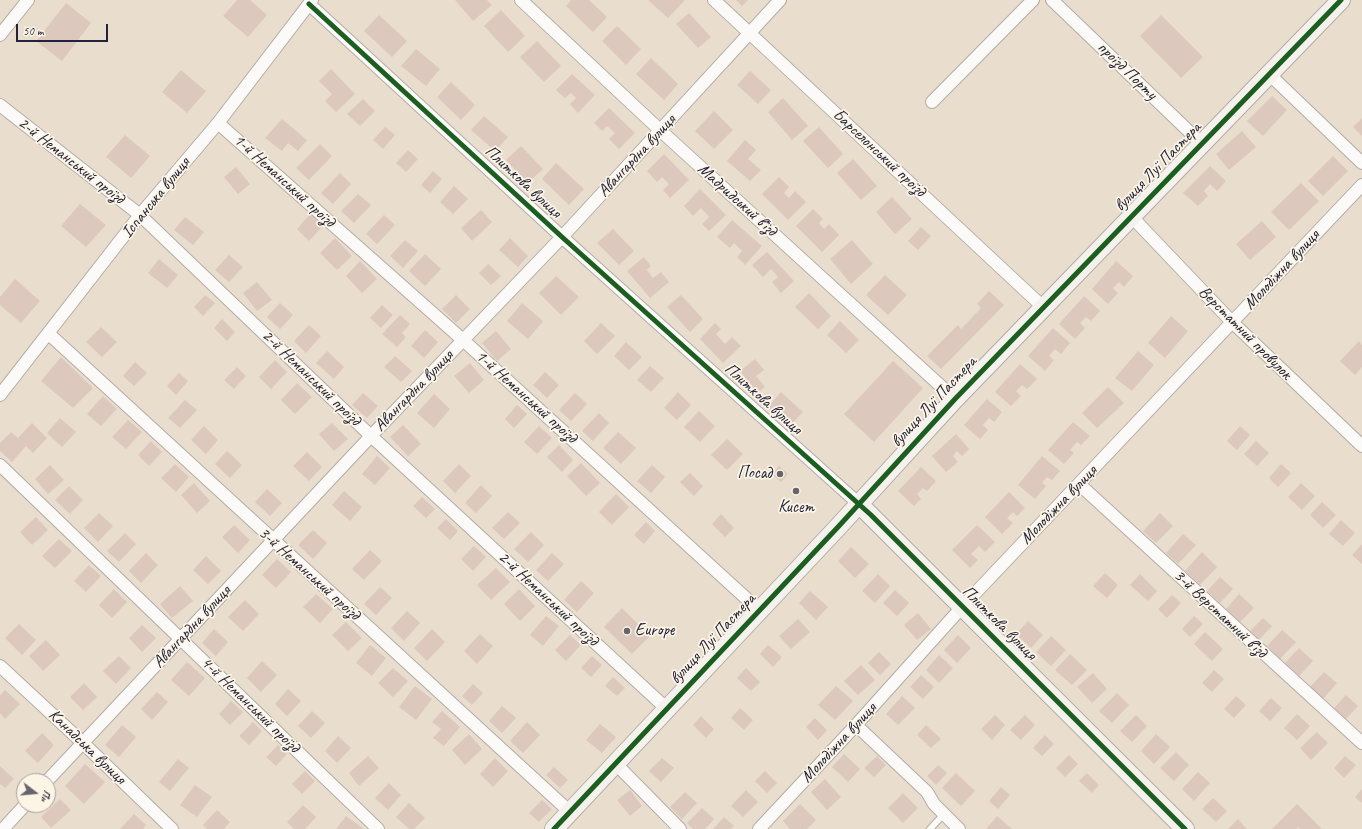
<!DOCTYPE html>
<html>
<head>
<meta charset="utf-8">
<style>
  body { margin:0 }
  #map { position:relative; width:1362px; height:829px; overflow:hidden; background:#e9dece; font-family:Caveat,sans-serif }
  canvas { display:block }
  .north { position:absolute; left:16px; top:773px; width:40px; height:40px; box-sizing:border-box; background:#fcf5e5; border:1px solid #a5a1a1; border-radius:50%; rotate:106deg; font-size:11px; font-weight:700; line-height:16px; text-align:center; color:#22223b }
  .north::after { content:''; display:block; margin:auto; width:14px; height:18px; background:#68646e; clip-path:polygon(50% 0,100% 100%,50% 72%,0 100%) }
  .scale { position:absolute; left:16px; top:24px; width:92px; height:18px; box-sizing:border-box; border:2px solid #22223b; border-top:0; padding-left:5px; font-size:12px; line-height:14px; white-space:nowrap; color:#22223b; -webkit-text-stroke:3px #fcf5e5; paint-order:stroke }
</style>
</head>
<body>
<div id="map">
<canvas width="1362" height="829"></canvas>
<div class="north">Пн</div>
<div class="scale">50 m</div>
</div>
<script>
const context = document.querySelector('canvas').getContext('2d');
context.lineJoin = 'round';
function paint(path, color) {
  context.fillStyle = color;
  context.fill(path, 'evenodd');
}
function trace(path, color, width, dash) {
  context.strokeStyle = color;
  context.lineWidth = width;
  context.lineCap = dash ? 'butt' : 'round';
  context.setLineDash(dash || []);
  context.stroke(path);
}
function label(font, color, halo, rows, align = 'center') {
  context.font = font + ' Caveat,sans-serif';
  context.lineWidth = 3.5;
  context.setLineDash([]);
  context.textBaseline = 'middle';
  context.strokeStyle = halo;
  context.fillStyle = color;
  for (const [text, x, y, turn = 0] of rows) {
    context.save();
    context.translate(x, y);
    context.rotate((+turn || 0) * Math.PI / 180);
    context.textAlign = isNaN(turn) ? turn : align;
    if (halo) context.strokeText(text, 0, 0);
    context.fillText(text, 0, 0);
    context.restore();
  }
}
paint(new Path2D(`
  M237,0H250L267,15L248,37L223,16Z
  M455,0H487L492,5L473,21Z
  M571,0H589L607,17L593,32L566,6Z
  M648,0H685L668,18Z
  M736,0H748L742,6Z
  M66,3L91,23L62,61L36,41Z
  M501,10L525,36L508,52L484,26Z
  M689,13L711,37L698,48L676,24Z
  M379,15L407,41L392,57L364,31Z
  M1161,15L1203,57L1181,78L1140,36Z
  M617,26L641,49L626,65L602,41Z
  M537,41L561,66L544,82L520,57Z
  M416,49L440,69L426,86L401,66Z
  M651,58L678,84L664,100L636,74Z
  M331,69L355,94L336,112L325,101L332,94L319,81Z
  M181,70L206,91L187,113L162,92Z
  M750,71L771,90L758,104L737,85Z
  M572,74L595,95L578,113L570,104L576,98L571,93L565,98L556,90Z
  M451,82L475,105L461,120L437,97Z
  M1272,96L1287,110L1263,136L1247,121Z
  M783,98L808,126L792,140L768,112Z
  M363,99L375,111L360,126L347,114Z
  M609,108L635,133L619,149L609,139L615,133L607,126L602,131L594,123Z
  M714,111L733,130L714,149L695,131Z
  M484,116L508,137L495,151L471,130Z
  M1362,118V136L1353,127Z
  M282,119L307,140L298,151L288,143L282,151L265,138Z
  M385,127L395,135L383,149L373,140Z
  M819,127L843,154L828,168L803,141Z
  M1242,131L1256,147L1229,170L1216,154Z
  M125,135L150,156L131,178L106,157Z
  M745,140L756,150L748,159L761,170L750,181L727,161Z
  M320,144L332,156L309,180L296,168Z
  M521,146L543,169L528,183L506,160Z
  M408,150L418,159L406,172L396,163Z
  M664,154L689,180L670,198L663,190L669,184L662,177L657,182L647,171Z
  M1333,156L1348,171L1323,196L1308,181Z
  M853,159L877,186L861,200L837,173Z
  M556,163L584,189L569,205L542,179Z
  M1210,166L1226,181L1217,191L1210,184L1204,191L1208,196L1198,206L1183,193Z
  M236,167L250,184L238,194L224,177Z
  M433,171L442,179L430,193L421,185Z
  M340,173L351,184L333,204L321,193Z
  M779,177L789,187L784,193L789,198L795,191L806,202L788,220L762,194Z
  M1301,183L1319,201L1289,230L1271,212Z
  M454,186L468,199L453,214L440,202Z
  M700,189L726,215L709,231L702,224L709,217L701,208L693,216L684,206Z
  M358,194L371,205L354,223L341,211Z
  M892,197L912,219L895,234L876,212Z
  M80,204L106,225L86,247L61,226Z
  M813,209L823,219L819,223L824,229L829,224L839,235L822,252L796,226Z
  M481,210L492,222L472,241L461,228Z
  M310,214L323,226L309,241L297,229Z
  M384,215L395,225L377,244L366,234Z
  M185,217L204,232L193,245L174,230Z
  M732,220L762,246L745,265L737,257L742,251L734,243L730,248L717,237Z
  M1262,221L1276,237L1250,260L1236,244Z
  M921,227L931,236L918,250L908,241Z
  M613,229L634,251L619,265L597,243Z
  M335,238L352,256L337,270L320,253Z
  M510,238L528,256L518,267L499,250Z
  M405,240L418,251L403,268L390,256Z
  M852,240L873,264L851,284L830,259Z
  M767,252L794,281L781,293L772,282L778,277L771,269L763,277L752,265Z
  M425,254L441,269L425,286L409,271Z
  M229,255L243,267L229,282L215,270Z
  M644,257L651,266L647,270L653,278L661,272L669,282L650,298L627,271Z
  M159,259L178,275L167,288L148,273Z
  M360,261L377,279L362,293L346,276Z
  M1116,261L1133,276L1124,287L1119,282L1113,288L1118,293L1108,304L1092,289Z
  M488,264L501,276L491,285L479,273Z
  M885,275L907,295L888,315L866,295Z
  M556,276L579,297L561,315L539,293Z
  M15,279L40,301L21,323L0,305V297Z
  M257,282L272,300L257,311L243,293Z
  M989,291L1004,305L941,369L927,356L958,325L961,329L981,308L977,304Z
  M809,293L831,316L818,329L795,307Z
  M205,295L215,303L203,316L194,307Z
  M456,295L470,309L456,323L442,309Z
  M681,295L703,319L690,332L667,307Z
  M1084,296L1100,311L1091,321L1086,317L1080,323L1085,328L1075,339L1059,324Z
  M280,303L293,315L280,329L267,317Z
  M522,303L543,321L528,339L507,321Z
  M382,305L393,315L381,328L370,318Z
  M400,315L410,324L402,333L406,337L397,347L382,334Z
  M1171,316L1188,331L1165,358L1148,343Z
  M222,319L235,332L227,341L214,328Z
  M840,321L859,340L846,353L827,335Z
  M601,323L615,336L597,354L584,341Z
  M715,323L721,329L716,334L725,344L732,337L741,346L723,363L700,339Z
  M309,325L321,336L306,353L294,341Z
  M101,327L117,342L102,357L86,342Z
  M1053,328L1070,343L1061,354L1055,349L1049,356L1054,360L1045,371L1028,356Z
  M425,330L438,342L424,358L411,346Z
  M496,331L511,349L497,361L482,343Z
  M1359,341L1362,345V367L1355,375L1340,361Z
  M626,342L642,357L629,370L614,356Z
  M327,351L344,367L334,379L316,363Z
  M1138,351L1154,365L1132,391L1115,378Z
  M395,356L412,371L401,382L384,367Z
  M61,357L93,388L73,408L41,381Z
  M755,359L764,370L756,376L765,387L757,393L740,371Z
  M275,360L287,372L271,389L259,377Z
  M893,361L923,388L874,442L844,414Z
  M135,362L147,373L134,386L123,376Z
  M470,363L484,380L469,393L454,376Z
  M1020,364L1037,379L1027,389L1022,385L1016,391L1021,396L1011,406L995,392Z
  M650,366L664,378L651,392L637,380Z
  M237,367L246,376L234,389L224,380Z
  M545,372L559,385L547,398L533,385Z
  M179,373L188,381L176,395L167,386Z
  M297,383L312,397L295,414L281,400Z
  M1108,387L1124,403L1097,428L1082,413Z
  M678,392L691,405L677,420L664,408Z
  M781,392L803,412L788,428L767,408Z
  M363,393L378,406L367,418L352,405Z
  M575,393L587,404L571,421L559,410Z
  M434,394L450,409L434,428L417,413Z
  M103,396L117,409L101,426L87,414Z
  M987,399L1002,412L994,422L989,418L983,425L988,430L980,439L964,425Z
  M185,400L197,410L180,428L168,418Z
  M517,405L527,414L514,428L505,419Z
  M699,411L715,426L700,442L684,427Z
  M599,413L609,423L593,441L582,431Z
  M60,418L76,432L62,447L47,433Z
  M128,420L142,432L126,449L112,437Z
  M1073,422L1090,436L1081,445L1077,442L1070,450L1074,453L1064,464L1048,450Z
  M32,423L47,438L33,453L26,446L12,462L0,451V443L11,432L18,438Z
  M332,423L348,439L334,451L319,434Z
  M403,425L421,444L408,456L390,437Z
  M204,426L218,440L206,454L191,440Z
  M539,426L552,438L537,454L524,442Z
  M1240,426L1250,435L1237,450L1227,441Z
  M618,432L636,448L621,464L603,448Z
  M956,434L969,449L962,456L957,451L953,456L958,462L946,472L932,456Z
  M727,439L743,454L727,470L711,455Z
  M151,441L162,452L149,466L138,455Z
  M1256,441L1269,453L1257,466L1244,454Z
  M559,445L573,460L562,472L547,457Z
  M227,451L242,465L230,478L215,464Z
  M307,452L322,467L309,481L293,466Z
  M377,456L390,468L375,485L362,474Z
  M1042,456L1060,471L1052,480L1047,477L1042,483L1046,486L1035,499L1018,485Z
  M581,463L600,483L586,496L567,476Z
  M175,464L189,477L176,492L161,478Z
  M459,464L471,476L455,493L443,481Z
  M1281,464L1291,473L1278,487L1269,478Z
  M50,465L64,480L48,494L35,479Z
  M652,465L665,477L651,493L637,481Z
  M779,466L788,474L781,482L772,474Z
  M921,467L936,481L927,491L923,488L917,494L921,499L914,506L898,491Z
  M690,473L703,486L694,496L680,482Z
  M194,483L210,501L197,513L181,495Z
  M1301,483L1315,496L1302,510L1288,497Z
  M481,485L492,496L476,513L465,503Z
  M69,486L83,500L70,514L55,500Z
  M267,489L282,503L270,516L255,502Z
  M344,491L362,507L350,521L332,505Z
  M1009,492L1025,508L1017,516L1013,512L1007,518L1013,523L1002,534L985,517Z
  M616,494L629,507L612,525L599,512Z
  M422,497L435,509L426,518L413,506Z
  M1322,502L1336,515L1323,528L1310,515Z
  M508,512L520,523L504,539L492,528Z
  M99,513L113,526L98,542L84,528Z
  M1160,513L1173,526L1156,543L1143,531Z
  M721,514L734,528L725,537L712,524Z
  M36,517L48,530L32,545L20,532Z
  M446,519L458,531L450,540L437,528Z
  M1341,520L1355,533L1343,546L1329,534Z
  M646,522L655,531L644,544L634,535Z
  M234,525L250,540L238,553L222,537Z
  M977,525L995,542L985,552L979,546L971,554L978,560L970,568L952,550Z
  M313,530L327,543L313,559L298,545Z
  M531,532L544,545L528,562L514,549Z
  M125,533L136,544L119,562L107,551Z
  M1183,534L1196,545L1178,564L1166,553Z
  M59,539L72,551L55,568L42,556Z
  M1362,544V564L1352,555Z
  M474,546L486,557L473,571L461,559Z
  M851,547L869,564L855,578L838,561Z
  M370,550L382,561L364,580L352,569Z
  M1202,552L1217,567L1200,585L1185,571Z
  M146,553L158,565L141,583L129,571Z
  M552,553L564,564L548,581L536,570Z
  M206,556L221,571L208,584L193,570Z
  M277,559L291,572L276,588L262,575Z
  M89,565L101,576L86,592L74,581Z
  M496,568L510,582L491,600L477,585Z
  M1105,573L1118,585L1107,598L1093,586Z
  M878,574L890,586L875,603L862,591Z
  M1140,574L1157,591L1148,601L1130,585Z
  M1220,577L1233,589L1220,603L1207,591Z
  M581,581L594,593L577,612L564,600Z
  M180,586L193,601L172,618L160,604Z
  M380,587L392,598L376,615L364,604Z
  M114,589L127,602L112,618L99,605Z
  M519,589L535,606L520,621L504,604Z
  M895,590L909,603L897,616L883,603Z
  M810,591L828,607L816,620L799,603Z
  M316,594L333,609L320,623L303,607Z
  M1239,594L1254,608L1240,622L1226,609Z
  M1172,595L1181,603L1167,618L1158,609Z
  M245,600L259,614L243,631L228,617Z
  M622,608L650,636L632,654L604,627Z
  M407,611L420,623L404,641L391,628Z
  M918,613L931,629L917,640L904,625Z
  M546,616L559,626L543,646L530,635Z
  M1194,616L1203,624L1190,637L1182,629Z
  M1263,618L1272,626L1259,640L1250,631Z
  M798,619L810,632L791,649L779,636Z
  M1028,621L1043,635L1031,648L1016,634Z
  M346,622L362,638L348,651L332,635Z
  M19,624L36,640L22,655L5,638Z
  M142,625L156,638L142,652L129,638Z
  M214,629L228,642L216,656L202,643Z
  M432,629L445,642L427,661L414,648Z
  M1282,630L1296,642L1280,659L1267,646Z
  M1205,632L1223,649L1212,661L1194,644Z
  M480,634L493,646L477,664L464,651Z
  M570,635L581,645L566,661L555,650Z
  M958,635L971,648L957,663L944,650Z
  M1051,636L1066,650L1051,666L1036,652Z
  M46,640L60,655L43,671L29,656Z
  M370,645L386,658L372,676L356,663Z
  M768,645L782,657L773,667L760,654Z
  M1299,648L1313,661L1299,676L1285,663Z
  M879,652L891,664L880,675L868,663Z
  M1070,654L1087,670L1072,685L1055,670Z
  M939,655L953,668L939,683L926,670Z
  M119,656L131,668L116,684L103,671Z
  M592,656L602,665L591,677L581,668Z
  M262,661L277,675L261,692L247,678Z
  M187,662L205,678L189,696L171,680Z
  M861,665L875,680L858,695L844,681Z
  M393,668L408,681L393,697L378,683Z
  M746,668L760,682L751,691L737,678Z
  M1214,670L1224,679L1212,692L1202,683Z
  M1324,672L1337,683L1323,699L1310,687Z
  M1093,673L1107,689L1092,703L1077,687Z
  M921,675L934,687L923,699L910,687Z
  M613,677L625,688L617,696L605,686Z
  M84,683L97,697L83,710L70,697Z
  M473,684L483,693L472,705L462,696Z
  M415,686L432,699L416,720L399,707Z
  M836,686L853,701L835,720L818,705Z
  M288,689L301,701L287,716L275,704Z
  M5,690L20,704L5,719L0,713V695Z
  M157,692L168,702L152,720L141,709Z
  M1117,693L1129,705L1112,723L1099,711Z
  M1346,695L1358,706L1346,719L1334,708Z
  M902,696L915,708L898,725L886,714Z
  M1236,696L1246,705L1234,718L1224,709Z
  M1271,698L1282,708L1270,721L1259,711Z
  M231,701L243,712L230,725L219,714Z
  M502,706L516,718L502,733L489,721Z
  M740,708L753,720L744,730L731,718Z
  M312,711L325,723L311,738L298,726Z
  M442,711L460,727L444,746L433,738L441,729L432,722Z
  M1297,714L1310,726L1297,740L1284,728Z
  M995,715L1005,725L992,740L981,729Z
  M1025,715L1035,725L1021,740L1010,730Z
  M1136,715L1147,726L1132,742L1120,731Z
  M701,716L714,729L706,738L693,725Z
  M815,718L827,730L818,740L806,727Z
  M253,722L262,731L249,745L239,736Z
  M527,722L540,735L523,753L510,741Z
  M600,724L616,737L602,753L586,740Z
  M122,725L136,737L119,757L105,745Z
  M926,725L941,739L931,748L917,735Z
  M1317,732L1328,743L1311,760L1300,748Z
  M42,733L54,745L38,763L25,751Z
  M469,734L482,749L465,765L452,750Z
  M1156,734L1170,747L1154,764L1141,751Z
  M1045,735L1054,744L1042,756L1033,748Z
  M338,736L351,748L337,763L325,751Z
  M278,745L287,754L276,766L266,757Z
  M1176,752L1189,765L1174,781L1160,768Z
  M844,754L860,769L848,782L832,767Z
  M1069,755L1078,764L1065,777L1056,768Z
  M368,756L379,768L359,786L349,773Z
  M877,756L886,765L874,777L864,768Z
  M1345,756L1356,765L1344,778L1334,768Z
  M495,758L508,771L493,787L480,774Z
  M662,758L674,768L661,782L649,771Z
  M178,759L189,768L170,791L159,782Z
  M85,764L105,782L84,804L65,786Z
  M938,765L947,773L936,785L927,776Z
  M0,766L14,779L5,788L0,784Z
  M554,767L568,780L560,788L546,775Z
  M305,771L315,781L302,794L292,784Z
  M765,771L777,783L767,793L755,781Z
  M1198,772L1210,783L1194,801L1182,789Z
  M956,773L975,791L961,806L942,788Z
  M1087,773L1099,785L1092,793L1079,781Z
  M825,779L841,797L827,810L811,792Z
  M389,783L401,795L388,810L375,798Z
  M195,785L212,797L197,817L180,805Z
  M1001,787L1010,795L998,809L989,801Z
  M1362,789V803L1355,797Z
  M630,790L642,806L630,816L617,800Z
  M746,790L758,802L743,817L731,806Z
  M685,792L697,803L682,819L670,807Z
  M903,793L918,808L903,823L888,808Z
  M1213,798L1227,811L1216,822L1202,809Z
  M60,799L71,810L51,828L41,817Z
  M542,800L552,809L539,822L529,813Z
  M409,803L425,818L414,829H409L396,817Z
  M800,804L816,820L807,829H790L783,821Z
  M1297,804L1322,829H1300L1298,827L1297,829H1272Z
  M303,805L316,817L305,829H294L287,822Z
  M702,808L714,819L705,829H693L687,823Z
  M217,810L230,822L224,829H207L203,825Z
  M134,814L146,825L143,829H120Z
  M346,816L364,829H336Z
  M997,816L1012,829H986Z
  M724,817L734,826L731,829H713Z
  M1238,819L1247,829H1228Z`), '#dcc8bc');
const lane = new Path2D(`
  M930,829L943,815`);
const street = new Path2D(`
  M521,0L661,131L955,399
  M714,0L1043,307
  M1052,0L1201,143
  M309,4L562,237L859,504
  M0,35L28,0
  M1269,74L1362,163
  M932,102L1033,0
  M0,105L140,215L371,436L667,709
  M218,123L463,340L759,610
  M1131,216L1232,322L1362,446
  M49,334L570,812
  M0,395L140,215L218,123L312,0
  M0,465L378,829
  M1079,484L1362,743
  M0,666L83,743L172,829
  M856,725L927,792L934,804L959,829
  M615,763L680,829
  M47,781L371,436L562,237L780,0
  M3,829L25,805
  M759,829L856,725L963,606L1362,185`);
const secondary = new Path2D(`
  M859,504L1185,829
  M554,829L838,527L955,399L1341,0`);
trace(lane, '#b3aca5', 8);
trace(street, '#b3aca5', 14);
trace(secondary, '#b3aca5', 20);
trace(lane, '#fcfaf8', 6);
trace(street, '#fcfaf8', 12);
trace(secondary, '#f5f2ed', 18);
trace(new Path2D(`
  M309,4L562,237L871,515L1185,829
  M554,829L838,527L955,399L1341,0`), '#1b5e20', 5);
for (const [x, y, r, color] of [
  [780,474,4,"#68646e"],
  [796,491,4,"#68646e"],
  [627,631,4,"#68646e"]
]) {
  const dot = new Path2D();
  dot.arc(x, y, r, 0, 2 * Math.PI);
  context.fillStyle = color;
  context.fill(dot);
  trace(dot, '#fcf5e5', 1.5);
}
label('17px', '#22223b', '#fcf5e5', [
  ["проїзд Порту",1127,71,44],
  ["Барселонський проїзд",879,153,43],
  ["Авангардна вулиця",637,156,-47],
  ["2-й Неманський проїзд",71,161,38],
  ["вулиця Луї Пастера",1158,167,-46],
  ["1-й Неманський проїзд",284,181,42],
  ["Плиткова вулиця",523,182,43],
  ["Іспанська вулиця",156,198,-51],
  ["Мадридський в'їзд",737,200,42],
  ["Молодіжна вулиця",1282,270,-47],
  ["Верстатний провулок",1245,333,45],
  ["2-й Неманський проїзд",311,378,44],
  ["Авангардна вулиця",414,391,-46],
  ["1-й Неманський проїзд",526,397,42],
  ["Плиткова вулиця",763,399,42],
  ["вулиця Луї Пастера",934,402,-47],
  ["Молодіжна вулиця",1059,505,-46],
  ["3-й Неманський проїзд",309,574,42],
  ["2-й Неманський проїзд",548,599,43],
  ["3-й Верстатний в’їзд",1220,614,43],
  ["Плиткова вулиця",999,623,45],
  ["Авангардна вулиця",192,627,-47],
  ["вулиця Луї Пастера",713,639,-47],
  ["4-й Неманський проїзд",250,705,44],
  ["Молодіжна вулиця",839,743,-47],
  ["Канадська вулиця",87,747,44]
]);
label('17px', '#22223b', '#fcf5e5', [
  ["Посад",772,474],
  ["Кисет",796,508,"center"],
  ["Europe",635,631,"left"]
], 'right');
</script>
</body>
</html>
